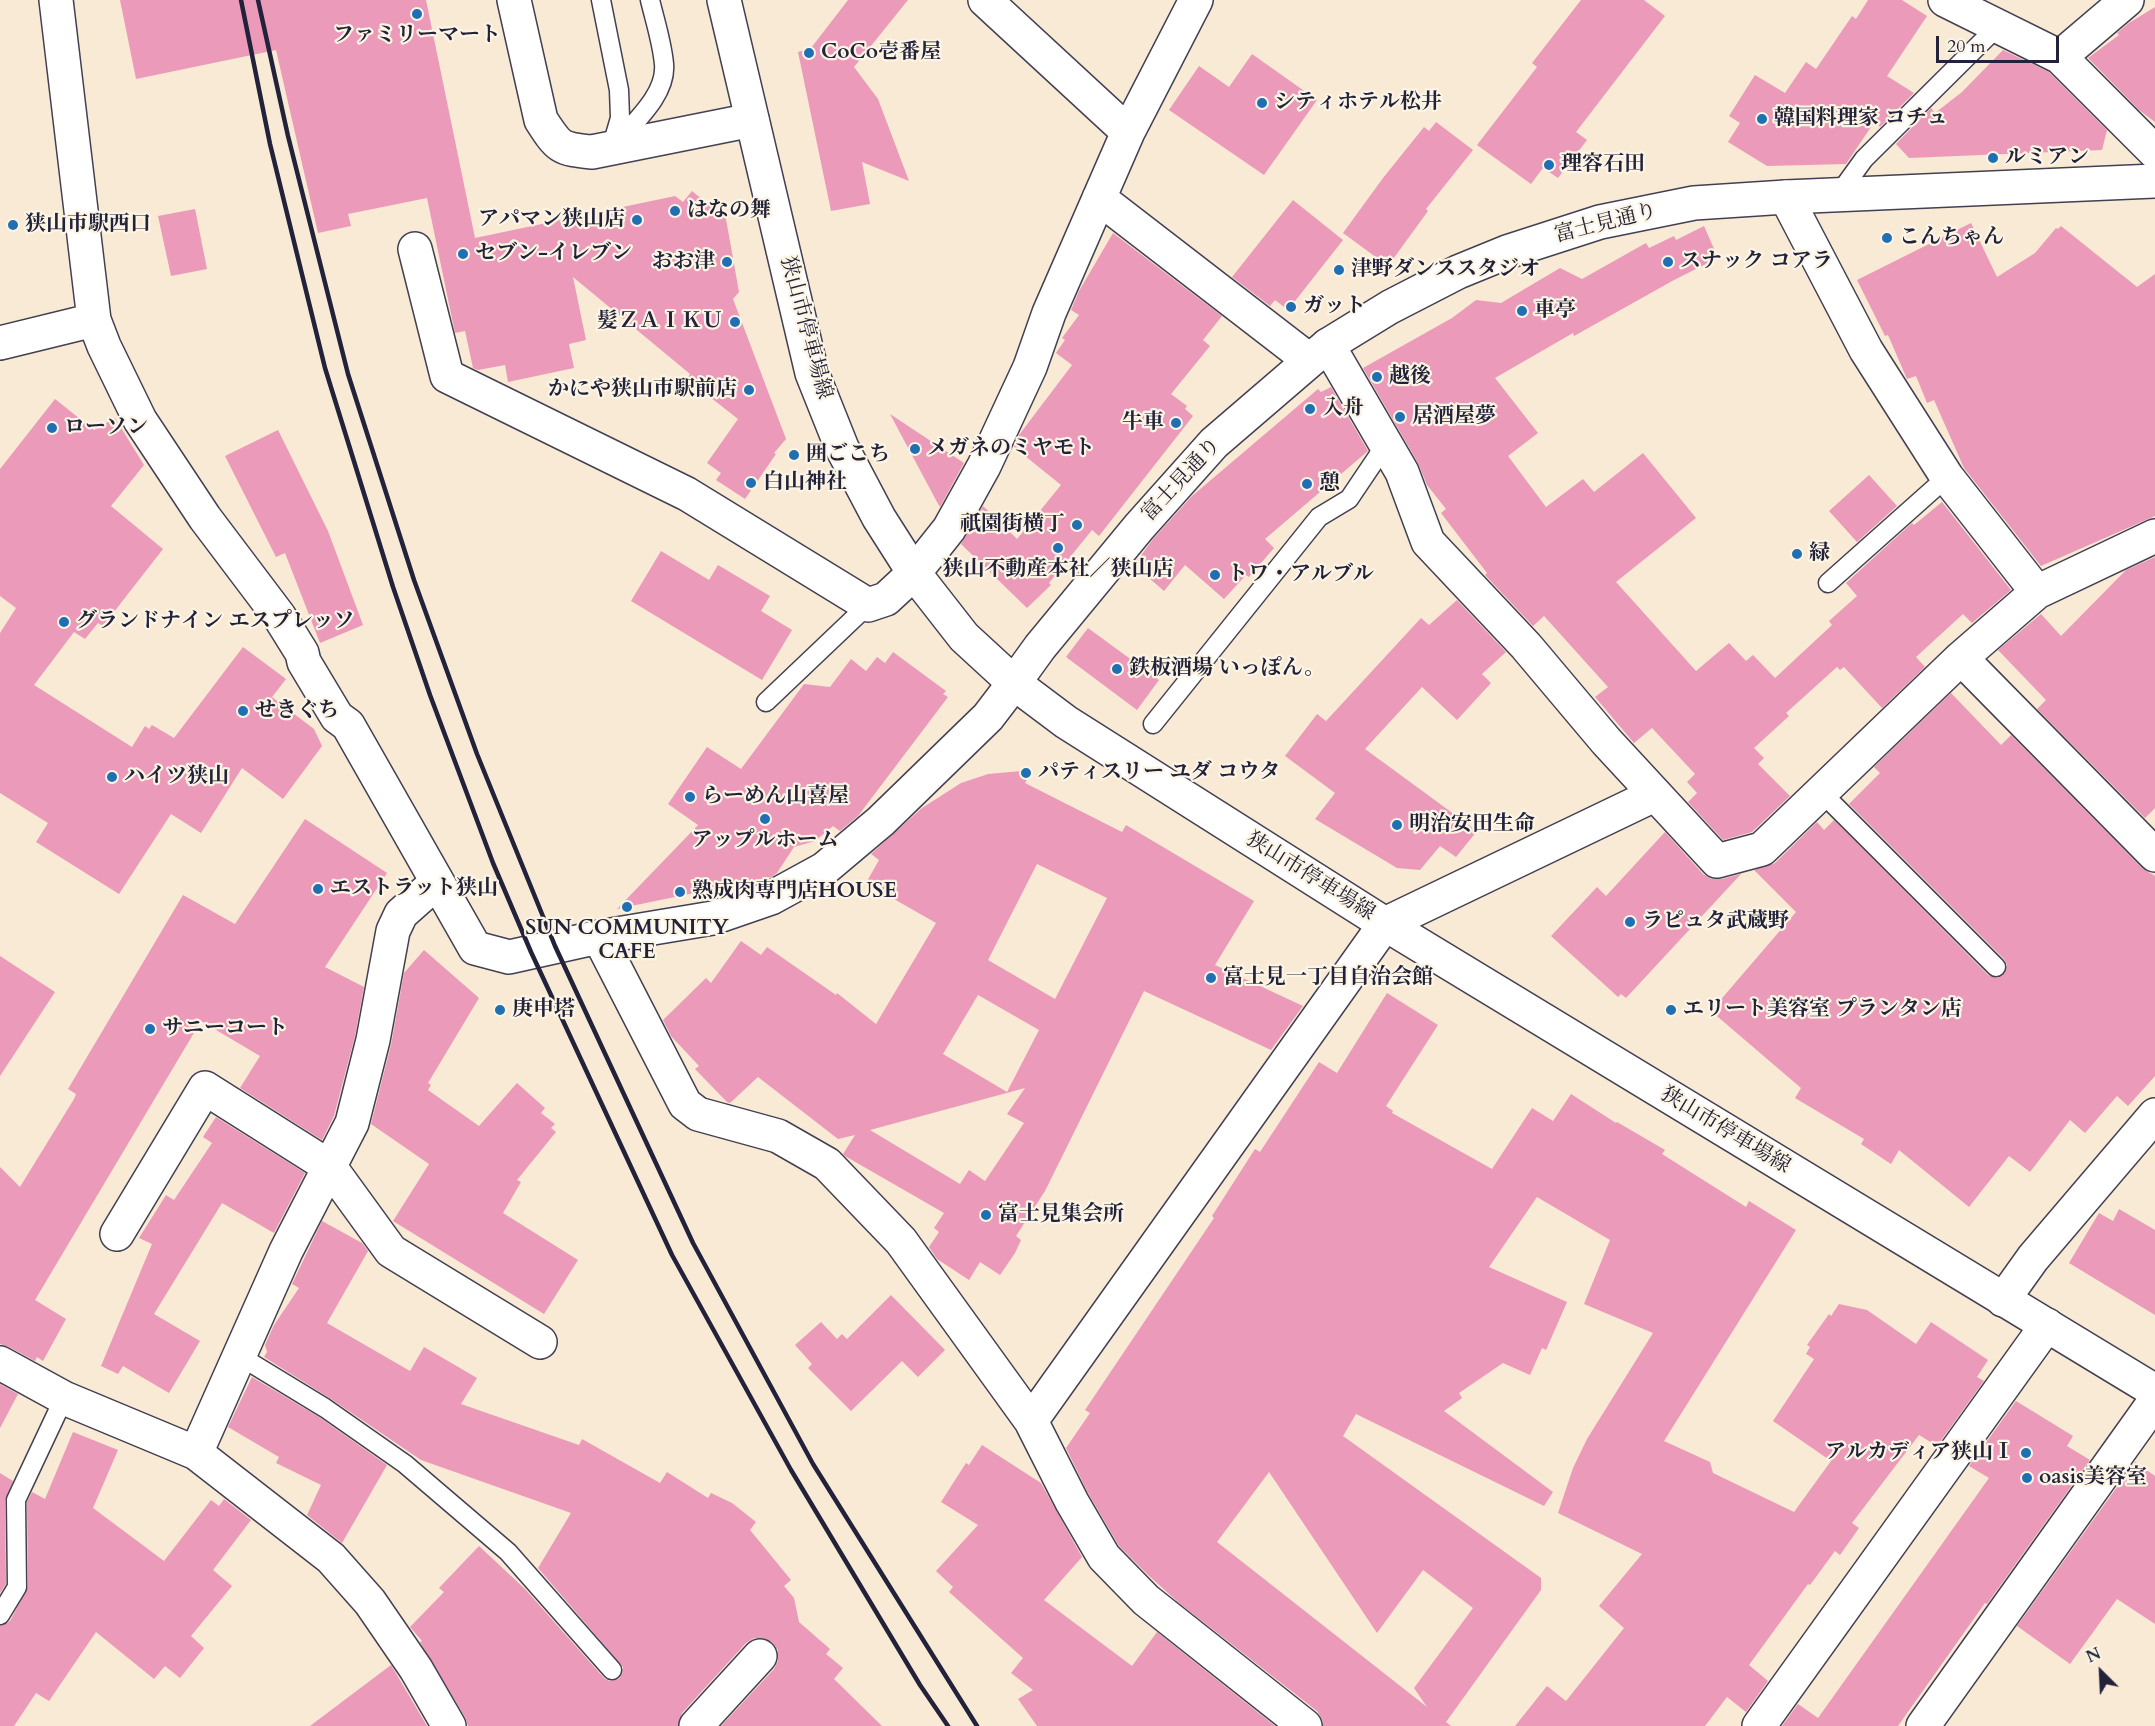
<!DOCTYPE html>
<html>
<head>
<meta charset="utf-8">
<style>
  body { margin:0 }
  #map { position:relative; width:2155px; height:1726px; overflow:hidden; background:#f8ead4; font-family:Cardo,serif }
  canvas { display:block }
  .north { position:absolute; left:2071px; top:1642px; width:60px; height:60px; -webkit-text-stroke:4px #fcf5e5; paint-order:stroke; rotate:336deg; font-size:16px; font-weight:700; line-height:24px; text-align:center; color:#22223b }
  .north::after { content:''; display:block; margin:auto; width:21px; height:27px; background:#22223b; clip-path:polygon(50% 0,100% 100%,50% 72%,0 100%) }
  .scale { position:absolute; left:1936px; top:36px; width:123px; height:27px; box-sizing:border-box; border:3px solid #22223b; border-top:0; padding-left:8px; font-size:18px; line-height:21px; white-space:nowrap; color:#22223b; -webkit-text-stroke:4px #fcf5e5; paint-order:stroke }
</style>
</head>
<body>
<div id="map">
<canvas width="2155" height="1726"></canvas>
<div class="north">N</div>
<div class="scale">20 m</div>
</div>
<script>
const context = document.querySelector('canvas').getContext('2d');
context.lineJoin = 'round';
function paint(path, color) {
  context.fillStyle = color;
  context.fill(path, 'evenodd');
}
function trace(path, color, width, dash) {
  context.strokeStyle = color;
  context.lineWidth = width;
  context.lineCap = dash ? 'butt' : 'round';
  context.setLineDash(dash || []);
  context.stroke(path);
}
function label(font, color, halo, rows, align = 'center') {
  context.font = font + ' Cardo,"Noto Serif JP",serif';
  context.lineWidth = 4.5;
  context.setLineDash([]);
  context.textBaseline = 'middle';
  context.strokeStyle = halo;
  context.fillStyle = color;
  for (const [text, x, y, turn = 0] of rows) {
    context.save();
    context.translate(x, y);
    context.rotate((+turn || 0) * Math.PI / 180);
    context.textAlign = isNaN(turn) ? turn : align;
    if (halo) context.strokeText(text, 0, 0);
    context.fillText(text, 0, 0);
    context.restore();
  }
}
paint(new Path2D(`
  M120,0H426L475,238L675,196L683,202L692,191L726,219L739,292L733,299L786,439L774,453L776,454L745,499L716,480L721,473L707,463L738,419L687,379L690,374L573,277L586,340L569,344L574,368L508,382L505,365L478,370L473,368L465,331L455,333L427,198L348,214L351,226L318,233L276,50L136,79Z
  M848,0H908L854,67L878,99L909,181L862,162L870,204L831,211L798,52L811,48Z
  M1581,0H1644L1665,16L1576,132L1587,140L1558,178L1543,168L1531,184L1477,145L1537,67L1532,63Z
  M1868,0H1902L1927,16L1887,76L1914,93L1880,127L1875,121L1846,164L1767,166L1728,142L1740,123L1729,116L1755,75L1785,93L1806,62L1816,69L1852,16L1856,19Z
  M2155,7V122L2139,110L2088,58L2119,35L2117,33L2129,23Z
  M2003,50L2049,72L2107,130L2102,150L1909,158L1896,144L1931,108L1935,113L1962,92Z
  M1252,54L1317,100L1264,175L1169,110L1199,66L1229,87Z
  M1436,122L1473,150L1426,209L1428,211L1388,266L1343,233L1383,178L1424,127L1429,131Z
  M1293,200L1343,240L1288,310L1275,300L1270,306L1232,277Z
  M195,209L207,269L171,276L158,216Z
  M1971,223L1997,277L2035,253L2056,228L2058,229L2061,226L2137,287L2155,274V516L2041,566L1964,468L1934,400L1927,403L1916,376L1907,379L1888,335L1885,336L1857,280Z
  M1704,226L1718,258L1674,280L1574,336L1573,333L1495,378L1538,433L1508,456L1546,507L1583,479L1594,492L1643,453L1696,518L1616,582L1696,671L1729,643L1746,661L1753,655L1775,678L1832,625L1829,621L1857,596L1846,583L1912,523L1914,525L1942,502L2011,590L1972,623L1963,614L1916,657L1925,667L1882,708L1844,667L1840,670L1837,667L1786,713L1789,716L1754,748L1764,758L1758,764L1790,796L1752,832L1723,840L1688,802L1697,793L1687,782L1695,774L1652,728L1634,743L1595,697L1608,687L1544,616L1533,626L1485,575L1487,573L1441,513L1446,509L1427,485L1418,463L1363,368L1452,318L1476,300L1501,303L1560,268L1582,279L1646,243L1649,248L1674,236L1676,240Z
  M1113,233L1222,316L1203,340L1210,346L1171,394L1187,406L1185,409L1193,416L1099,536L1092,530L1049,583L1051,585L1027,608L961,544L983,506L1017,539L1061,485L1014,447L1019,435L1072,365L1056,353L1065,340L1062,338L1079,315L1071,310L1079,291Z
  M1331,387L1368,451L1265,539L1274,548L1249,577L1246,575L1224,599L1185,565L1164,591L1134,565L1153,539L1192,496L1318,389L1321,392Z
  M55,399L94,430L115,418L144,465L111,506L163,549L103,626L98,623L85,639L74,632L34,685L132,747L145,726L149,729L152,725L174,738L243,647L286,679L272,697L314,729L322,746L283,799L242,768L201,833L171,814L119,894L36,842L48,823L0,793V633L16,608L0,596V469Z
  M890,414L964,463L940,507L937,502Z
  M278,430L328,531L363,625L320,643L285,553L276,557L225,456Z
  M1869,475L1897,506L1857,542L1829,511Z
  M661,551L709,580L718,565L770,596L761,611L792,630L762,680L631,601Z
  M2155,557V808L2145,818L2037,709L2046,700L1998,650L2041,614L2061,636L2126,570Z
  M1457,600L1506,652L1482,674L1491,683L1457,720L1422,687L1365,749L1477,831L1456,857L1440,846L1420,870L1397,868L1315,819L1335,793L1285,756L1317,714L1326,721L1421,618L1429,625Z
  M1088,628L1159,680L1137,710L1066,657Z
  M893,652L946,691L943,694L948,697L858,816L840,831L833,826L815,841L794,847L777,873L771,877L617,909L698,825L668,804L707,747L741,769L804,684L830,687L851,659L866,671L877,657L885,663Z
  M1951,693L2001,745L2011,735L2142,868L2155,876V1076L2128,1106L2117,1096L2085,1133L2070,1120L2030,1172L2009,1156L1969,1207L1899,1150L1891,1164L1861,1144L1864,1139L1795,1098L1801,1088L1711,1011L1796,912L1754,870L1775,863L1817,822L1824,830L1834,820L1988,975L1998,978L2004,974L2007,965L2004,959L1849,804L1880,773L1874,767Z
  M1032,770L1025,783L1122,832L1126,825L1254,901L1215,965L1303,1006L1271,1050L1144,991L1045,1191L1016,1236L1021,1240L1015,1253L1000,1275L980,1262L969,1280L937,1259L929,1247L939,1232L934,1228L944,1213L845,1156L843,1154L855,1135L838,1139L758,1077L730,1103L727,1102L695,1069L699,1066L671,1036L663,1020L706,978L711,983L741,941L761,955L767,947L836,995L837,993L876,1024L936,923L866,883L879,860L871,854L922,808L961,783L988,774ZM1037,864L1107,898L1055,999L988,960ZM978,995L1039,1030L1007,1092L943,1054ZM1025,1088L1007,1114L1024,1123L985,1181L969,1170L960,1184L870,1130Z
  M305,819L387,873L325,967L364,987L355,1036L334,1116L322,1140L240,1088L260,1056L201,1021L35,1300L66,1319L43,1361L37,1357L35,1361L9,1347L0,1344V1167L20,1187L74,1099L76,1094L68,1089L183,895L235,924Z
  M1665,832L1703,874L1711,879H1722L1741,874L1626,998L1621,994L1618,997L1551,936L1597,887L1606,896Z
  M424,950L479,998L428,1083L431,1085L428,1090L479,1126L517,1083L545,1108L541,1113L555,1124L551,1128L556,1132L517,1180L521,1182L503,1213L578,1260L544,1314L393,1221L429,1164L371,1124L391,1045L404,973Z
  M0,956L55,992L0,1076Z
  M1387,993L1438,1025L1386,1106L1393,1111L1392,1113L1492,1169L1532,1108L1553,1121L1571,1094L1616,1123L1617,1122L1665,1150L1662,1154L1746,1207L1749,1201L1796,1230L1664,1441L1710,1462L1713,1473L1794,1512L1831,1461L1773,1421L1814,1359L1806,1354L1810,1347L1807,1345L1829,1314L1831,1316L1839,1304L1867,1310L1916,1344L1931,1322L1988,1360L1977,1377L1984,1381L1937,1446L1919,1435L1852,1523L1859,1528L1840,1555L1835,1551L1810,1585L1808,1584L1749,1665L1768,1681L1746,1712L1727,1697L1705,1726H1515L1547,1686L1566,1701L1624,1628L1599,1606L1642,1554L1558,1513L1573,1468L1587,1439L1653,1333L1584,1304L1610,1240L1537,1197L1489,1267L1567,1302L1546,1350L1542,1348L1530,1375L1503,1363L1459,1393L1462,1398L1444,1411L1553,1492L1544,1506L1356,1414L1343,1436L1541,1578V1590L1446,1722L1451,1726H1323L1322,1719L1317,1711L1179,1603L1147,1574L1119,1546L1088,1493L1066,1448L1090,1413L1085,1410L1214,1218L1212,1216L1255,1149L1260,1152L1319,1062L1337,1073ZM1269,1472L1377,1633L1423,1570L1473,1608L1414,1688L1427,1707L1217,1542Z
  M216,1117L305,1173L274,1233L222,1203L154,1314L200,1341L169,1393L123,1366L118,1374L101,1366L152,1244L139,1238L166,1195L174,1200L212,1143L203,1137Z
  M2119,1209L2155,1230V1315L2069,1263L2099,1213L2113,1221Z
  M322,1221L362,1243L368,1251L327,1323L410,1371L424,1347L477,1378L461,1404L579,1445L582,1439L660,1483L667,1472L708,1498L711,1493L732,1503L756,1522L750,1530L791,1580L784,1586L794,1598L799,1622L830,1649L826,1654L843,1668L834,1679L882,1726H721L774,1669L778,1661V1650L772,1642L763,1638H754L746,1643L682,1713L678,1726H468L465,1717L420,1642L422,1641L410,1627L444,1592L439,1588L479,1546L525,1589L604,1678L609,1681L619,1679L622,1674L623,1667L538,1568L571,1513L421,1460L331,1399L264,1357L267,1352L265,1345L274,1325L299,1288L292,1284Z
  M891,1295L945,1350L918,1377L902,1361L851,1411L808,1368L812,1364L795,1345L821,1322L837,1339L842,1334L847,1339Z
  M252,1377L319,1417L387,1465L342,1543L307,1515L321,1485L276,1463L279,1457L228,1427Z
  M0,1384L18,1394L0,1428Z
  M2016,1401L2073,1436L2067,1446L2090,1460L1987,1604L1985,1603L1898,1726H1782L1798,1704L1818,1718L1989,1478L1969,1466Z
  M73,1432L118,1450L93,1508L164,1561L211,1500L219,1506L224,1499L251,1520L213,1570L232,1586L191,1636L204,1648L180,1678L165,1666L154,1679L96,1632L49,1701L36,1693L14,1726H0V1626L10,1621L28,1587L27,1502L32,1492L45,1499Z
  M982,1445L1041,1483L1082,1557L1044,1600L1132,1666L1157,1632L1275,1726H1037L1018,1699L1033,1690L1011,1673L1023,1658L949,1592L953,1587L936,1571L978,1525L941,1502L966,1463L969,1465Z
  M2135,1462L2155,1476V1624L2117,1599L2070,1664L2017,1626Z
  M0,1473L13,1481L5,1500L6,1584L0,1593Z
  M391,1665L427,1726H310Z`), '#eb9aba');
const lane = new Path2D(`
  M601,0L619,90L620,118L613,142
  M615,145C633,123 667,95 664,64C662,42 655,21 650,0
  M1838,195L1864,159L1997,27
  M1828,583L1947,477
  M766,702L868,605
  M1153,724L1319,517L1349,499L1386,444
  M1821,792L1996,967
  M238,1355L325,1408L405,1464L508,1552L612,1670
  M0,1615L17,1587L16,1500L64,1398`);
const street = new Path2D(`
  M514,0L541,120C559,148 560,149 592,152L752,120
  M985,0L1128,132
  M1945,0L2060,57L2155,152
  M2060,57L2127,0
  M1786,197L1866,350L1947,477L2037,592
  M1099,198L1309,360
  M415,249L447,376L687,494L868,605L886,599L914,573L949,529L984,466L1030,367L1049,313L1128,132L1196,0
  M94,320L104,346L140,420L205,518L279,616L302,653L304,662L337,717L348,725L475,948L509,957L599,937L713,918L771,898L824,869L881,821L988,717L1014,683
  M0,343L94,320L56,0
  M1328,345L1402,472L1428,542L1526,646L1606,741L1717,861L1762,849L1961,658L2037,592L2155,536
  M1961,658L2155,855
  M599,937L685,1104L698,1114L778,1136L827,1164L901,1241L1031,1421L1072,1502L1104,1557L1146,1600L1305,1726
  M117,1234L205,1088L330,1167L391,1251L540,1342
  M2003,1300L2033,1258L2155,1115
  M0,1363L64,1398L196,1453L331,1558L370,1602L416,1669L449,1726
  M1031,1421L1385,924L1654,795
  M196,1453L286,1251L352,1123L373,1040L393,931L401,914L437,882
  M696,1726L760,1656
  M1759,1726L2047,1325
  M1923,1726L2155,1401`);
const secondary = new Path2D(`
  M724,0L812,373L842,448L879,518L914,573L964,637L1014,683L1066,722L1385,924L2155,1391
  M1014,683L1040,647L1139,527L1214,443L1328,345L1390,307L1458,272L1507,252L1600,222L1694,203L1786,197L2155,181`);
trace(lane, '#424052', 21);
trace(street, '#424052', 36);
trace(secondary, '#424052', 36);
trace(lane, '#fff', 18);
trace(street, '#fff', 33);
trace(secondary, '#fff', 33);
trace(new Path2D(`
  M241,0L270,144L325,368L393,587L430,695L493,863L531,952L672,1255L791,1470L920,1685L948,1726
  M258,0L288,136L348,374L414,580L477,754L555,946L693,1243L813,1464L977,1726`), '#22223b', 4.5);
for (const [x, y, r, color] of [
  [417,14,6,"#1f6fb2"],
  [809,53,6,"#1f6fb2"],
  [1262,103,6,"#1f6fb2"],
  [1762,119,6,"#1f6fb2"],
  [1993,158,6,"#1f6fb2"],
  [1549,165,6,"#1f6fb2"],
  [675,211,6,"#1f6fb2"],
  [637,220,6,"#1f6fb2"],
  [13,225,6,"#1f6fb2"],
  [1887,238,6,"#1f6fb2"],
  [463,254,6,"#1f6fb2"],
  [727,262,6,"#1f6fb2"],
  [1668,262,6,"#1f6fb2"],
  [1339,270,6,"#1f6fb2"],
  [1291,307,6,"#1f6fb2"],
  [1522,311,6,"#1f6fb2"],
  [735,322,6,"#1f6fb2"],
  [1377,377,6,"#1f6fb2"],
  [749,390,6,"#1f6fb2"],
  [1310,409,6,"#1f6fb2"],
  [1400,417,6,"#1f6fb2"],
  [1176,423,6,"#1f6fb2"],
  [52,428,6,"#1f6fb2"],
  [915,449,6,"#1f6fb2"],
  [794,455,6,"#1f6fb2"],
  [751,483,6,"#1f6fb2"],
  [1307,484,6,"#1f6fb2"],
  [1077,525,6,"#1f6fb2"],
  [1058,548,6,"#1f6fb2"],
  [1797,554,6,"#1f6fb2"],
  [1215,575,6,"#1f6fb2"],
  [64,622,6,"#1f6fb2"],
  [1117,669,6,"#1f6fb2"],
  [243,711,6,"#1f6fb2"],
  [1026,773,6,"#1f6fb2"],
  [112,777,6,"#1f6fb2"],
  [690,797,6,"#1f6fb2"],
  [765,819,6,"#1f6fb2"],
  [1397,825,6,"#1f6fb2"],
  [318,889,6,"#1f6fb2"],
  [680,892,6,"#1f6fb2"],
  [627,907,6,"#1f6fb2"],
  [1630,922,6,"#1f6fb2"],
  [1211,978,6,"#1f6fb2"],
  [500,1010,6,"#1f6fb2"],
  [1671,1010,6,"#1f6fb2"],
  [150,1029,6,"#1f6fb2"],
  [986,1215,6,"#1f6fb2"],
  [2026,1453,6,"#1f6fb2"],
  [2027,1478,6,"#1f6fb2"]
]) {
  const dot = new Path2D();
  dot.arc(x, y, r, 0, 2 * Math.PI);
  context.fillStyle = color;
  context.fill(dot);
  trace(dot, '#fcf5e5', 2);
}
label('bold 21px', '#22223b', '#fcf5e5', [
  ["ファミリーマート",417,36,"center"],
  ["CoCo壱番屋",821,53],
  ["シティホテル松井",1274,103],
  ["韓国料理家 コチュ",1774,119],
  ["ルミアン",2005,158],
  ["理容石田",1561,165],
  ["はなの舞",687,211],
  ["アパマン狭山店",625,220,"right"],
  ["狭山市駅西口",25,225],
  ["こんちゃん",1899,238],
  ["セブン-イレブン",475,254],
  ["おお津",715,262,"right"],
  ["スナック コアラ",1680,262],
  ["津野ダンススタジオ",1351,270],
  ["ガット",1303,307],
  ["車亭",1534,311],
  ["髪ＺＡＩＫＵ",723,322,"right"],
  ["越後",1389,377],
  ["かにや狭山市駅前店",737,390,"right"],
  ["入舟",1322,409],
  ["居酒屋夢",1412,417],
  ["牛車",1164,423,"right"],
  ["ローソン",64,428],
  ["メガネのミヤモト",927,449],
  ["囲ごこち",806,455],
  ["白山神社",763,483],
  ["憩",1319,484],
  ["祇園街横丁",1065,525,"right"],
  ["緑",1809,554],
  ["狭山不動産本社／狭山店",1058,570,"center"],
  ["トワ・アルブル",1227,575],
  ["グランドナイン エスプレッソ",76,622],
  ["鉄板酒場 いっぽん。",1129,669],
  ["せきぐち",255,711],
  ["パティスリー ユダ コウタ",1038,773],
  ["ハイツ狭山",124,777],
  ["らーめん山喜屋",702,797],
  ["明治安田生命",1409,825],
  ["アップルホーム",765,841,"center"],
  ["エストラット狭山",330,889],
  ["熟成肉専門店HOUSE",692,892],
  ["ラピュタ武蔵野",1642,922],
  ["SUN COMMUNITY",627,929,"center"],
  ["CAFE",627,953,"center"],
  ["富士見一丁目自治会館",1223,978],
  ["庚申塔",512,1010],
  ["エリート美容室 プランタン店",1683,1010],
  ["サニーコート",162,1029],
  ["富士見集会所",998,1215],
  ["アルカディア狭山Ⅰ",2014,1453,"right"],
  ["oasis美容室",2039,1478]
], 'left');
label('21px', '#22223b', '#fcf5e5', [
  ["富士見通り",1606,224,-14],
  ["狭山市停車場線",805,328,75],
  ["富士見通り",1182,480,-47],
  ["狭山市停車場線",1310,877,32],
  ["狭山市停車場線",1725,1131,31]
]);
</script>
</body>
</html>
